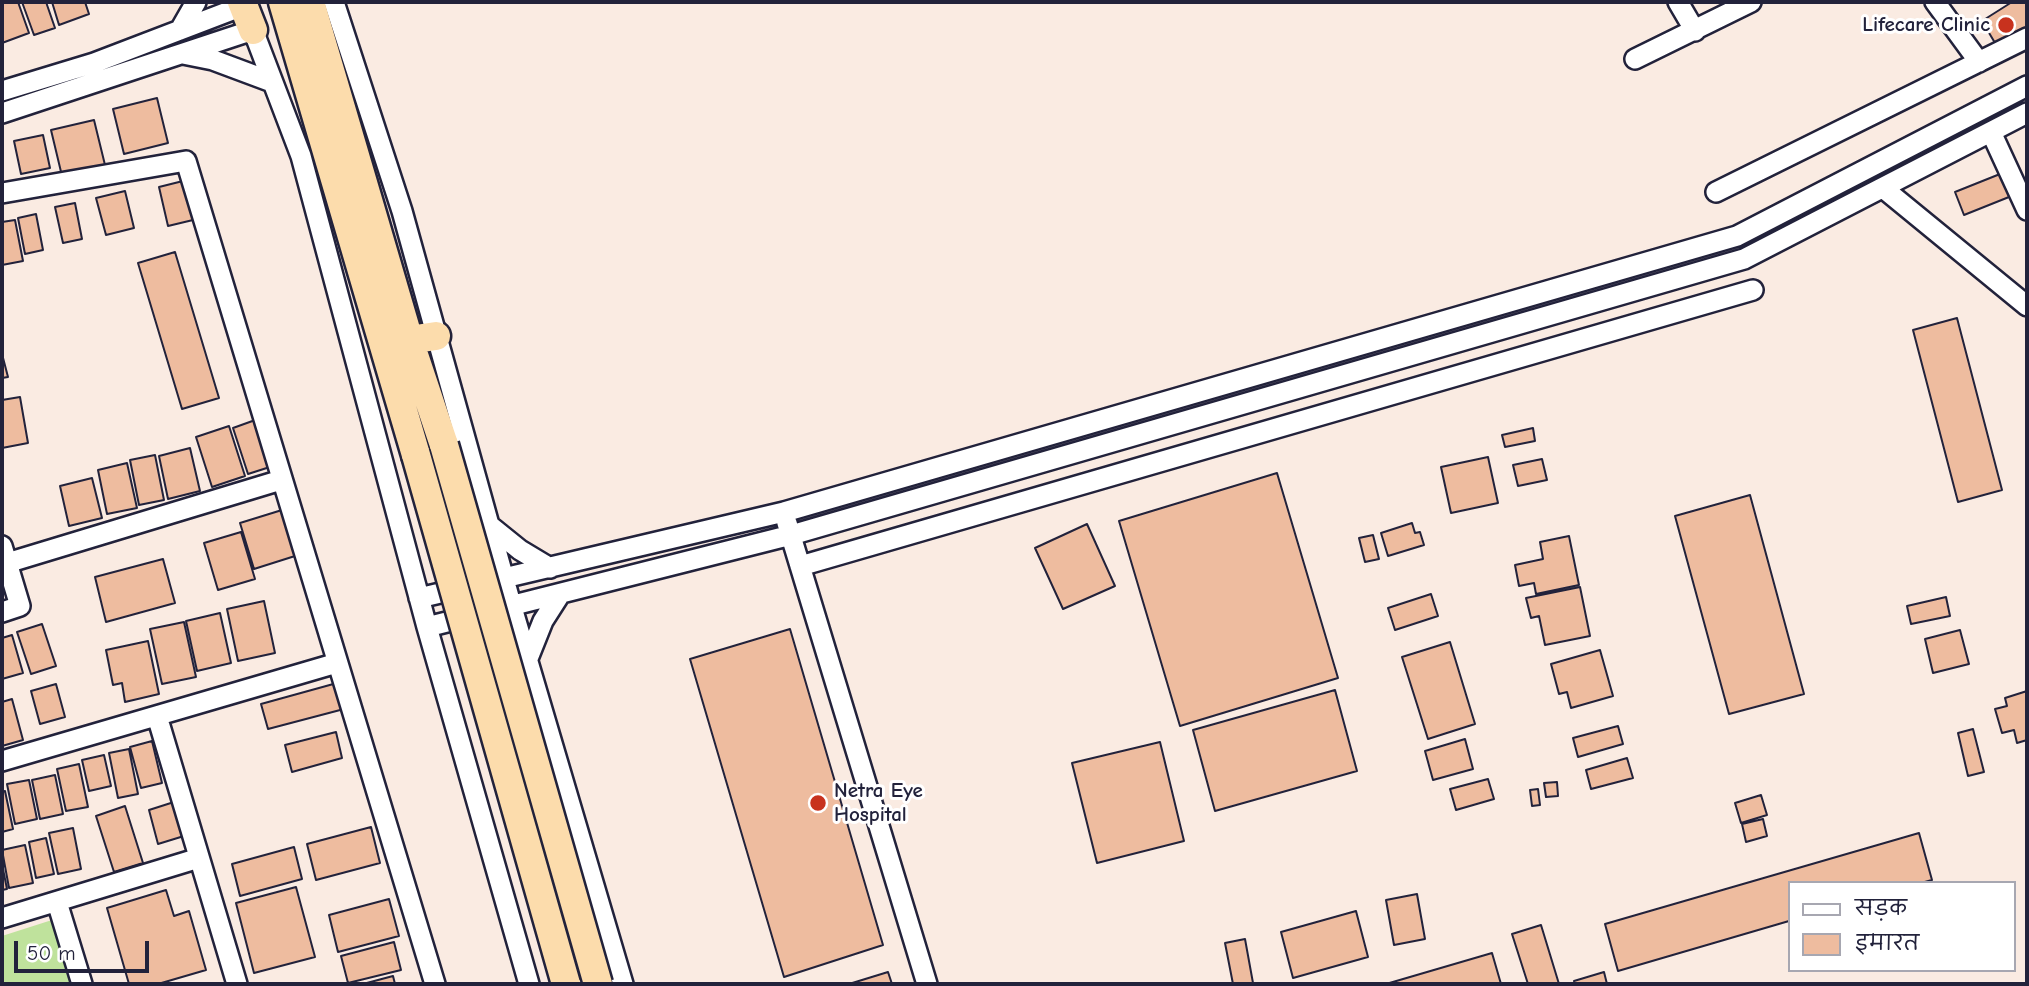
<!DOCTYPE html>
<html>
<head>
<meta charset="utf-8">
<style>
  body { margin:0 }
  #map { position:relative; width:2029px; height:986px; overflow:hidden; background:#faebe2; font-family:"Comic Neue","Playpen Sans Deva",sans-serif }
  canvas { display:block }
  .frame { position:absolute; inset:0; border:4px solid #22223b; pointer-events:none }
  .legend { position:absolute; left:1788px; top:881px; width:228px; height:91px; box-sizing:border-box; background:#fff; border:2px solid #a7a7b1; margin:0; padding:9px 12px; list-style:none; font-size:21px; color:#22223b }
  .legend li { display:flex; align-items:center; gap:14px; height:35px }
  .legend b { width:35px; border:2px solid #a7a7b1 }
  .scale { position:absolute; left:14px; top:941px; width:135px; height:32px; box-sizing:border-box; border:4px solid #22223b; border-top:0; padding-left:9px; font-size:21px; line-height:24px; white-space:nowrap; color:#22223b; -webkit-text-stroke:5px #fff; paint-order:stroke }
</style>
</head>
<body>
<div id="map">
<canvas width="2029" height="986"></canvas>
<div class="frame"></div>
<ul class="legend">
<li><b style="height:9px;background:#fff"></b>सड़क</li>
<li><b style="height:19px;background:#eebc9f"></b>इमारत</li>
</ul>
<div class="scale">50 m</div>
</div>
<script>
const context = document.querySelector('canvas').getContext('2d');
context.lineJoin = 'round';
function paint(path, color) {
  context.fillStyle = color;
  context.fill(path, 'evenodd');
}
function trace(path, color, width, dash) {
  context.strokeStyle = color;
  context.lineWidth = width;
  context.lineCap = dash ? 'butt' : 'round';
  context.setLineDash(dash || []);
  context.stroke(path);
}
function label(font, color, halo, rows, align = 'center') {
  context.font = font + ' "Comic Neue",sans-serif';
  context.lineWidth = 6;
  context.setLineDash([]);
  context.textBaseline = 'middle';
  context.strokeStyle = halo;
  context.fillStyle = color;
  for (const [text, x, y, turn = 0] of rows) {
    context.save();
    context.translate(x, y);
    context.rotate((+turn || 0) * Math.PI / 180);
    context.textAlign = isNaN(turn) ? turn : align;
    if (halo) context.strokeText(text, 0, 0);
    context.fillText(text, 0, 0);
    context.restore();
  }
}
paint(new Path2D(`
  M52,920L71,984H2V936Z`), '#bfe29c');
const building = new Path2D(`
  M2,2H18L29,33L2,43Z
  M22,2H46L55,28L34,35Z
  M52,2H85L89,14L59,25Z
  M2012,2H2027V30L1998,48L1982,21Z
  M157,98L168,143L124,154L113,109Z
  M94,120L105,165L62,176L51,130Z
  M43,135L50,168L21,174L14,141Z
  M2005,172L2014,195L1964,215L1955,192Z
  M183,181L193,220L168,226L159,187Z
  M125,191L134,228L106,235L96,198Z
  M75,203L82,239L63,243L55,207Z
  M36,214L43,250L25,254L18,218Z
  M15,220L23,261L2,265V222Z
  M175,252L219,398L182,409L138,263Z
  M1957,318L2002,490L1958,502L1913,330Z
  M2,354L8,377L2,378Z
  M20,397L28,443L2,448V400Z
  M258,419L273,466L248,474L233,428Z
  M229,426L245,476L212,487L196,437Z
  M1533,428L1535,441L1505,447L1502,435Z
  M190,448L200,491L168,499L159,456Z
  M155,455L164,500L139,505L130,460Z
  M1488,457L1498,503L1451,513L1441,467Z
  M1542,459L1547,480L1518,486L1513,465Z
  M127,463L137,508L107,514L98,470Z
  M1277,473L1338,678L1180,726L1119,521Z
  M92,478L102,518L69,526L60,486Z
  M1750,495L1804,694L1729,714L1675,516Z
  M282,510L295,556L254,569L240,523Z
  M1412,523L1415,533L1420,532L1424,545L1388,556L1381,533Z
  M1087,524L1115,586L1063,609L1035,548Z
  M241,532L255,579L218,590L204,543Z
  M1373,535L1379,559L1365,562L1359,538Z
  M1569,536L1579,585L1536,594L1534,583L1519,586L1515,565L1543,559L1540,542Z
  M163,559L175,603L106,622L95,577Z
  M1580,587L1590,636L1545,645L1539,616L1531,618L1526,598Z
  M1431,594L1438,616L1395,630L1388,608Z
  M1946,597L1950,616L1911,624L1907,606Z
  M264,601L275,653L238,661L227,609Z
  M220,613L231,663L197,671L186,621Z
  M184,622L196,677L162,684L150,629Z
  M42,624L56,666L31,674L17,632Z
  M790,629L883,945L784,977L690,659Z
  M1960,630L1969,664L1933,673L1925,639Z
  M12,635L23,673L2,679V638Z
  M148,641L159,694L125,702L122,683L113,685L106,650Z
  M1450,642L1475,724L1428,739L1402,657Z
  M1600,650L1613,696L1571,708L1567,692L1559,694L1551,664Z
  M337,683L344,709L268,729L261,704Z
  M56,684L65,717L40,724L31,691Z
  M1335,690L1357,771L1215,811L1193,730Z
  M2027,691V740L2017,743L2014,730L2002,733L1995,709L2007,706L2005,698Z
  M12,699L23,740L2,746V702Z
  M1618,726L1623,744L1578,757L1573,738Z
  M1973,729L1984,772L1968,776L1958,733Z
  M336,732L342,758L292,772L285,745Z
  M1465,739L1473,769L1433,780L1425,751Z
  M152,741L162,783L141,788L130,747Z
  M1160,742L1184,841L1097,863L1072,763Z
  M129,749L138,794L118,798L109,753Z
  M104,755L111,786L89,791L82,760Z
  M1627,758L1633,778L1591,789L1586,770Z
  M79,764L88,807L66,811L57,769Z
  M55,775L63,814L40,819L32,780Z
  M1488,779L1494,799L1456,810L1450,789Z
  M29,780L37,819L15,824L7,784Z
  M1557,782L1558,796L1546,797L1544,783Z
  M1538,789L1540,805L1532,806L1530,790Z
  M5,791L13,829L2,832V792Z
  M1761,795L1767,815L1741,823L1735,803Z
  M174,802L184,836L158,844L149,810Z
  M125,806L143,863L114,872L96,816Z
  M1763,819L1767,836L1746,842L1742,824Z
  M371,827L380,863L316,880L307,844Z
  M73,828L81,869L58,874L49,833Z
  M1919,833L1932,880L1921,883H1789V921L1618,971L1605,924Z
  M46,838L54,874L36,878L29,842Z
  M25,845L33,883L9,888L2,850Z
  M294,847L302,879L240,896L232,864Z
  M2,864L7,889L2,890Z
  M296,887L315,957L254,973L236,903Z
  M166,890L174,916L189,911L206,970L158,984H129L107,908Z
  M1417,894L1425,939L1394,945L1386,900Z
  M389,899L399,936L338,952L329,915Z
  M1356,911L1368,957L1293,978L1281,932Z
  M1541,925L1559,984H1528L1512,934Z
  M1245,939L1253,983L1233,984L1225,943Z
  M394,942L401,970L348,983L341,956Z
  M1492,953L1501,984H1386Z
  M888,972L892,984H849Z
  M1604,972L1607,984H1575L1574,981Z
  M393,976L395,984H363Z`);
paint(building, '#eebc9f');
trace(building, '#22223b', 2);
const minor = new Path2D(`
  M334,2L402,211L511,604L623,984
  M1678,2L1695,31
  M1935,2L1979,62
  M180,30L196,2
  M183,54L213,60L272,82
  M1635,59L1751,2
  M2,91L94,63L243,6
  M2,113L253,30L301,156L427,627L529,984
  M1991,132L2027,210
  M1883,188L2027,306
  M1716,192L2027,38
  M2,193L186,161L435,984
  M787,523L927,984
  M489,525L520,550L550,568
  M2,546L20,606L2,612
  M7,563L281,480
  M800,566L1753,290
  M419,598L784,512L1737,236L2027,86
  M427,627L791,535L1744,259L2027,113
  M527,661L543,621L559,596
  M157,716L237,984
  M2,761L337,663
  M57,902L82,984
  M2,918L199,858`);
const highway = new Path2D(`
  M242,2L253,30
  M283,2L416,455
  M310,2L409,340L444,445
  M409,340L436,336`);
trace(minor, '#22223b', 24);
trace(highway, '#22223b', 33);
trace(minor, '#fff', 19);
trace(highway, '#fcdcac', 28);
const highwayBridge = new Path2D(`
  M444,445L598,984
  M416,455L566,984`);
trace(highwayBridge, '#22223b', 33, []);
trace(highwayBridge, '#fcdcac', 28);
for (const [x, y, r, color] of [
  [2006,25,9,"#c8321e"],
  [818,803,9,"#c8321e"]
]) {
  const dot = new Path2D();
  dot.arc(x, y, r, 0, 2 * Math.PI);
  context.fillStyle = color;
  context.fill(dot);
  trace(dot, '#fff', 2.5);
}
label('bold 21px', '#22223b', '#fff', [
  ["Lifecare Clinic",1990,25],
  ["Netra Eye",834,791,"left"],
  ["Hospital",834,815,"left"]
], 'right');
</script>
</body>
</html>
